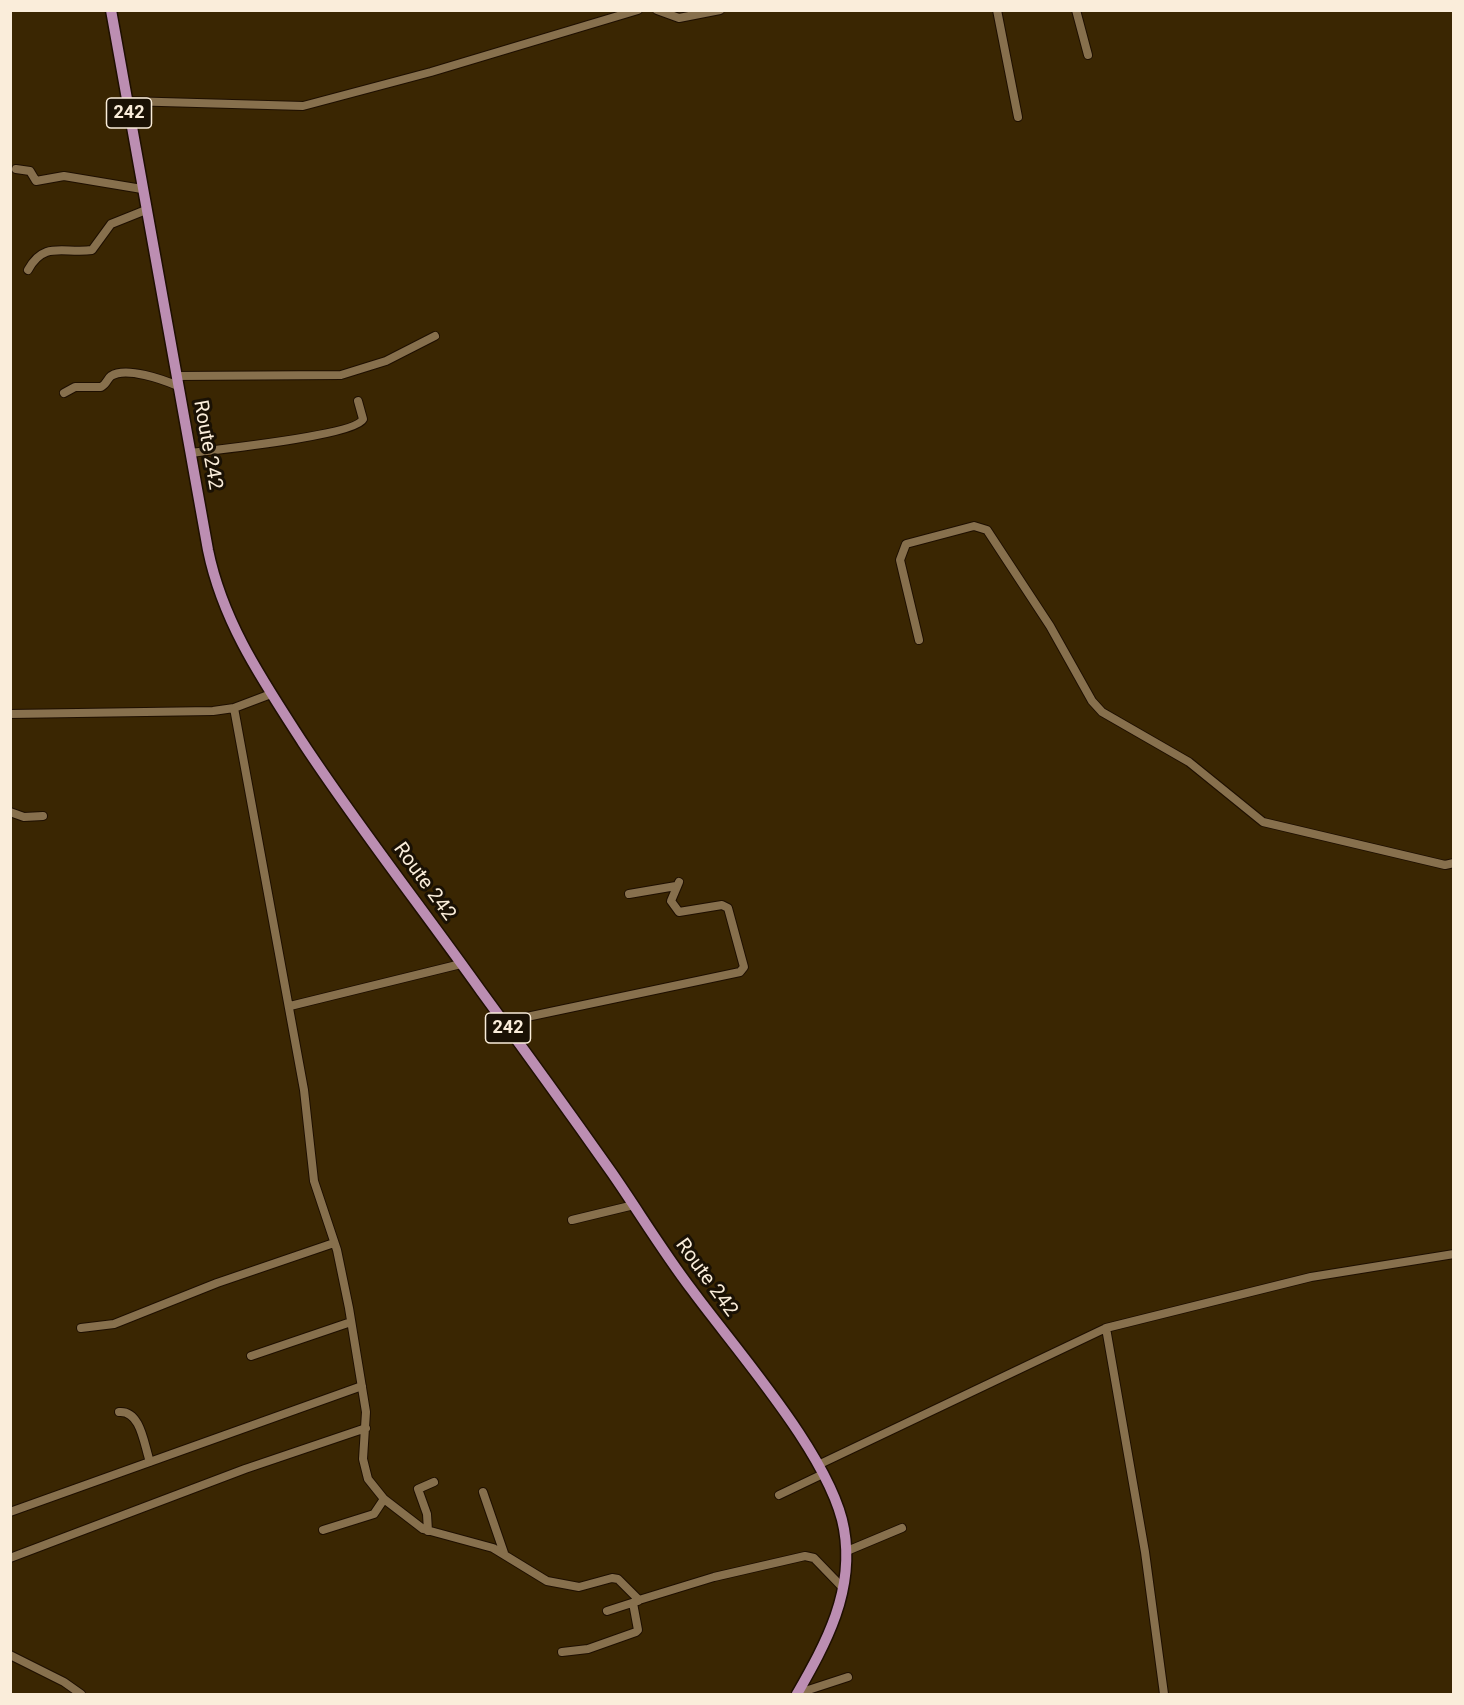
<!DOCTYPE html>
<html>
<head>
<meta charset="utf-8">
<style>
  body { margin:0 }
  #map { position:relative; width:1464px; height:1705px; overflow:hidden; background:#3a2602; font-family:Roboto,sans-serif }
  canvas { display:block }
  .frame { position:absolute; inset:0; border:12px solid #faedda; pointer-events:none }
</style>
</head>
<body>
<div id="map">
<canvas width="1464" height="1705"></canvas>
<div class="frame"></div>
</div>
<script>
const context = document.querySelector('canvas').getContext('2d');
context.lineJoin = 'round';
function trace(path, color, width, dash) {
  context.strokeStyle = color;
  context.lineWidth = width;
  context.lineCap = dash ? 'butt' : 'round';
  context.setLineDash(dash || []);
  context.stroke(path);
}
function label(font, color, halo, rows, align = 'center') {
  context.font = font + ' Roboto,sans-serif';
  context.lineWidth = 6;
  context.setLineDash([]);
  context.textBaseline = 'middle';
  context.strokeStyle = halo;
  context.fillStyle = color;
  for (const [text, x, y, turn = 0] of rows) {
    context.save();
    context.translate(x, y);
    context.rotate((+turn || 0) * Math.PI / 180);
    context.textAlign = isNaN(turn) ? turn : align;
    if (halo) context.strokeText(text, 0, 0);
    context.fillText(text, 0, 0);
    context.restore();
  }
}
const minor = new Path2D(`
  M657,10L679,18L720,10
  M997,10L1018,117
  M1076,10L1088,55
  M126,101L303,106L431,72L638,10
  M16,169L30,171L36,181L64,176L142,189
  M28,270C44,240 64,254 92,250L111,224L146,210
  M176,376L341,375L386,361L435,336
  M64,393L75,387H101C107,384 107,379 111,376C126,366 164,380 178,386
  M190,453C214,450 357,435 363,419L358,401
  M919,640L900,560L906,544L974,526L987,530L1050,626L1092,701L1102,712L1189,762L1263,822L1445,865L1454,863
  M234,708L304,1090L314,1181L337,1250L349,1308L366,1412L363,1459L368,1479L384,1499L423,1529L493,1548L547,1581L579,1587L612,1578L618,1579L639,1600L714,1577L805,1556L814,1558L843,1588
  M10,714L213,711L234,708L271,694
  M10,812L24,817L43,816
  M629,894L676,886
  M290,1006L461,964
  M503,1022L740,972L744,967L728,908L722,905L679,912L671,901L679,882
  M572,1220L634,1205
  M81,1328L114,1324L217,1283L334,1243
  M1106,1328L1145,1552L1164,1694
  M251,1356L351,1322
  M119,1412C141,1410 144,1445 150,1462
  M818,1465L1106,1328L1311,1277L1454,1254
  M483,1492L504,1553
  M779,1495L823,1474
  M10,1512L362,1386
  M323,1530L374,1514L384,1499
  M428,1531L427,1514L418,1489L434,1482
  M847,1551L902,1528
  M10,1558L245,1469L366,1428
  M607,1611L638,1601
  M562,1652L588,1649L636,1632L638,1630L633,1603
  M10,1655L64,1682L81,1694
  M796,1694L848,1677`);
const major = new Path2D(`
  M111,10L208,550C223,623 263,681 303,743C359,828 422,908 481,991C525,1051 569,1112 612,1173C639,1212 663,1252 692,1290C736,1350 832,1458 844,1529C855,1591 826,1643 797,1694`);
trace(minor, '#1e0f00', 10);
trace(major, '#1e0f00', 13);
trace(minor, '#87704d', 8);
trace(major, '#bc8eb2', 10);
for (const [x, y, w] of [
  [129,113,45],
  [508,1028,45]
]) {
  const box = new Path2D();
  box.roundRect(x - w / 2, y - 15, w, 30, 4.5);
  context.fillStyle = '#1a1104';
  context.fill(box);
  trace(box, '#faedda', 1.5);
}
label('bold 18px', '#faedda', null, [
  ["242",129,113],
  ["242",508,1028]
]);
label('20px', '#faedda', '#1a1104', [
  ["Route 242",207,445,80],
  ["Route 242",424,882,54],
  ["Route 242",706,1278,54]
]);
</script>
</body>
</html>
